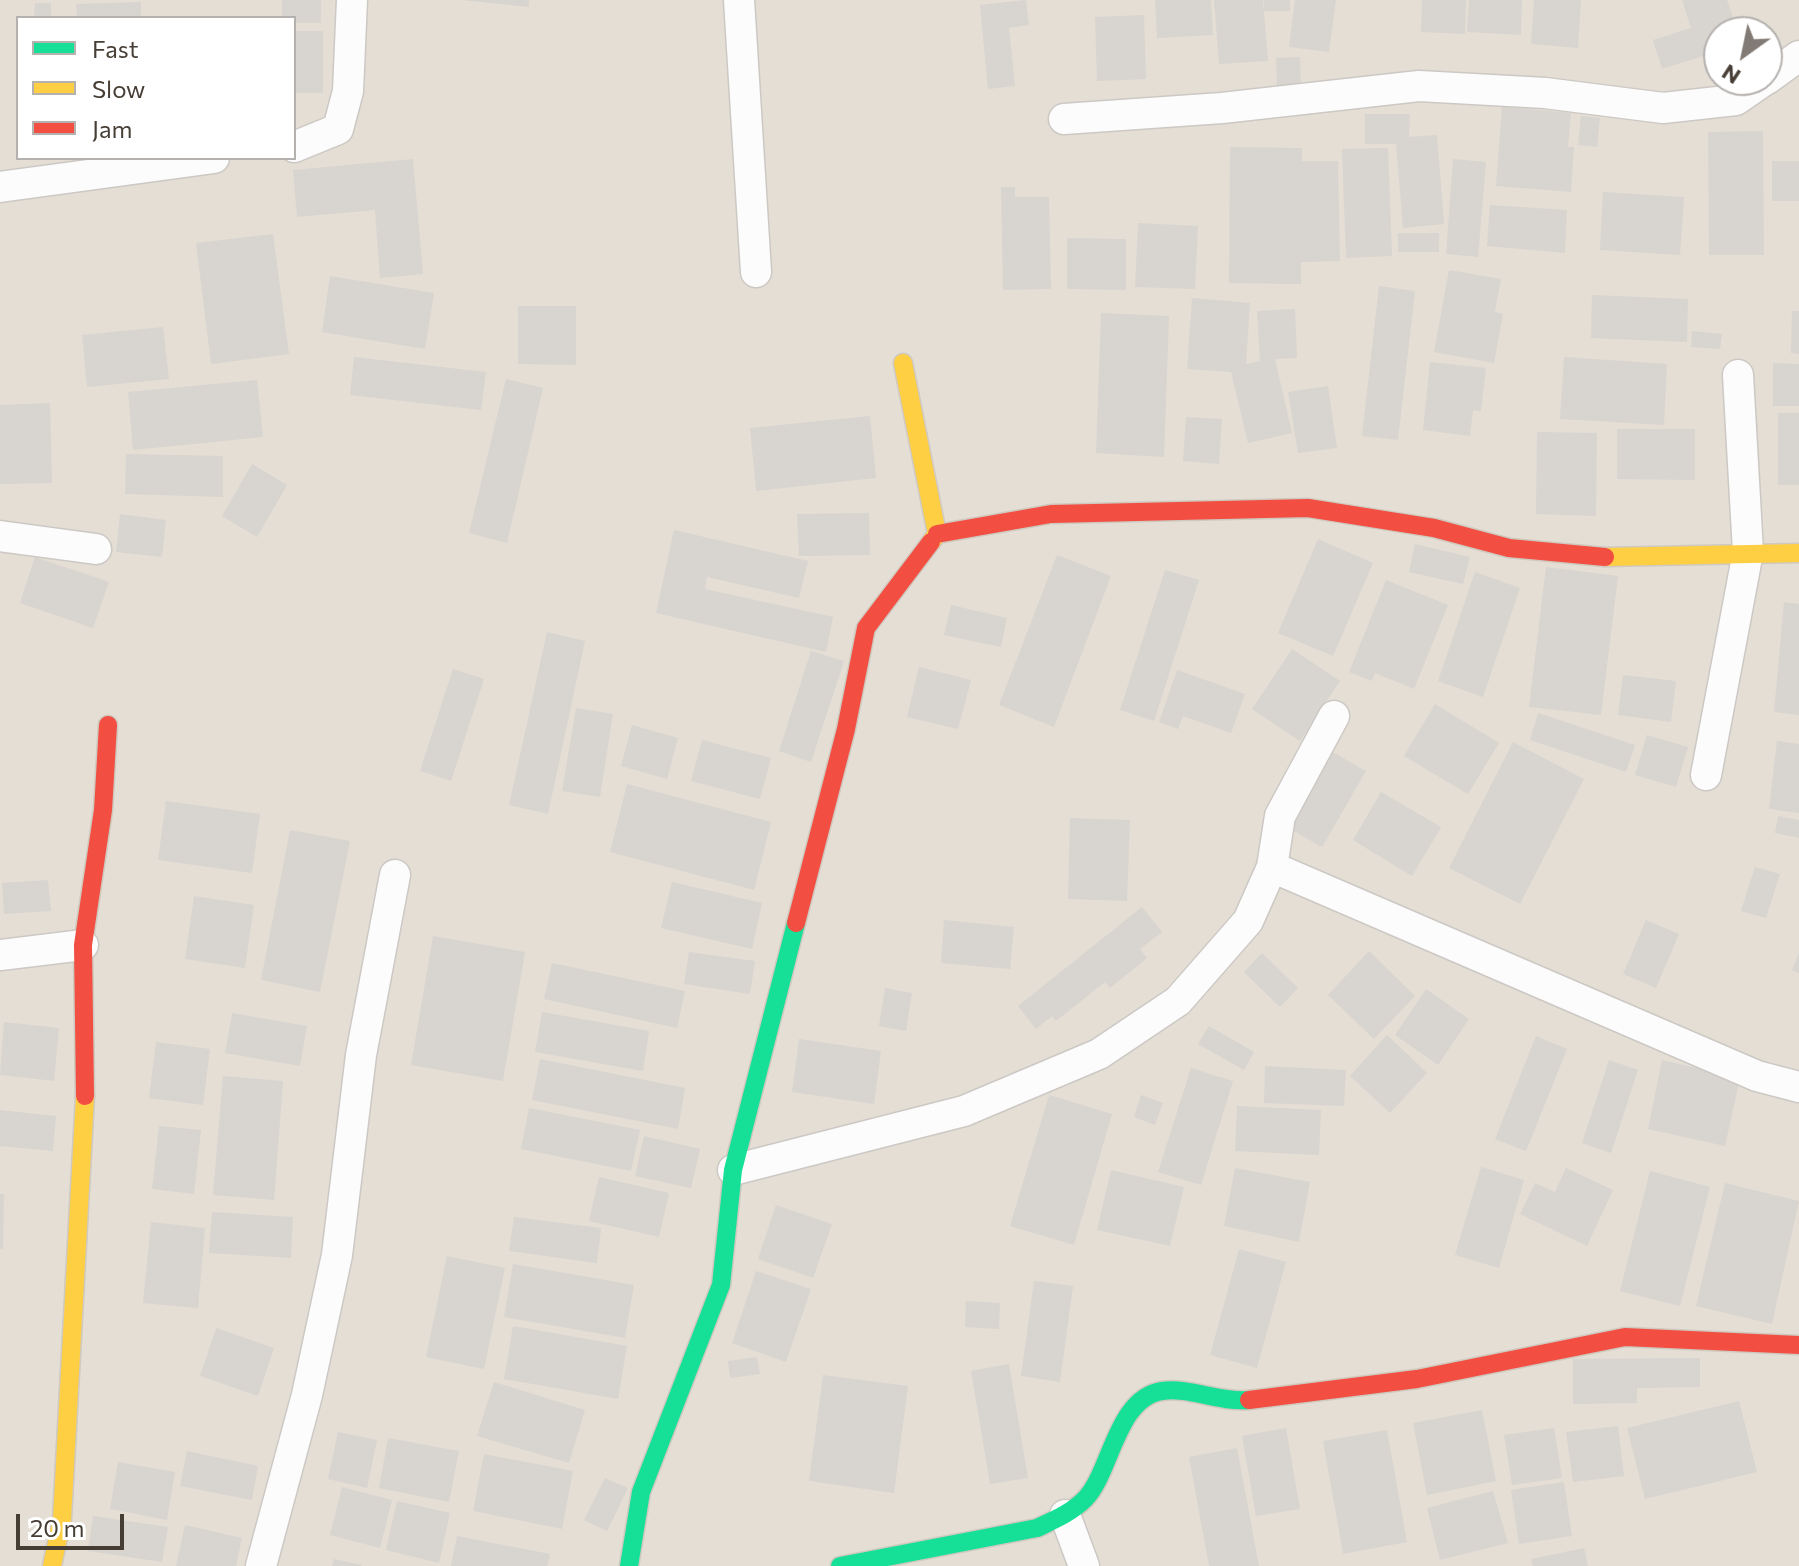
<!DOCTYPE html>
<html>
<head>
<meta charset="utf-8">
<style>
  body { margin:0 }
  #map { position:relative; width:1799px; height:1566px; overflow:hidden; background:#f0ece8; font-family:Commissioner,sans-serif }
  canvas { display:block }
  .legend { position:absolute; left:16px; top:16px; width:280px; height:144px; box-sizing:border-box; background:#fff; border:2px solid #b5b1ae; margin:0; padding:10px 14px; list-style:none; font-size:24px; color:#463d35 }
  .legend li { display:flex; align-items:center; gap:16px; height:40px }
  .legend b { width:40px; border:2px solid #b5b1ae }
  .north { position:absolute; left:1703px; top:16px; width:80px; height:80px; box-sizing:border-box; background:#fff; border:2px solid #b5b1ae; border-radius:50%; rotate:213deg; font-size:22px; font-weight:700; line-height:32px; text-align:center; color:#463d35 }
  .north::after { content:''; display:block; margin:auto; width:28px; height:36px; background:#827a74; clip-path:polygon(50% 0,100% 100%,50% 72%,0 100%) }
  .scale { position:absolute; left:16px; top:1514px; width:108px; height:36px; box-sizing:border-box; border:4px solid #463d35; border-top:0; padding-left:10px; font-size:24px; line-height:28px; white-space:nowrap; color:#463d35; -webkit-text-stroke:6px #fff; paint-order:stroke }
</style>
</head>
<body>
<div id="map">
<canvas width="1799" height="1566"></canvas>
<ul class="legend">
<li><b style="height:10px;background:#16e098"></b>Fast</li>
<li><b style="height:10px;background:#ffcf43"></b>Slow</li>
<li><b style="height:10px;background:#f24e42"></b>Jam</li>
</ul>
<div class="north">N</div>
<div class="scale">20 m</div>
</div>
<script>
const context = document.querySelector('canvas').getContext('2d');
context.lineJoin = 'round';
function paint(path, color) {
  context.fillStyle = color;
  context.fill(path, 'evenodd');
}
function trace(path, color, width, dash) {
  context.strokeStyle = color;
  context.lineWidth = width;
  context.lineCap = dash ? 'butt' : 'round';
  context.setLineDash(dash || []);
  context.stroke(path);
}
paint(new Path2D(`
  M0,0H1799V1566H0ZM18,18H294V158H18ZM1719,32H1767V80H1719Z`), '#e4ded5');
paint(new Path2D(`
  M282,0H321V23H294V18H282Z
  M461,0H529V7Z
  M1026,0L1029,25L1009,28L1015,86L988,89L980,5Z
  M1155,0H1211L1213,35L1157,38Z
  M1214,0H1263L1268,61L1219,64Z
  M1264,0H1290V11H1264Z
  M1295,0H1336L1329,52L1289,47Z
  M1422,0H1466L1465,34L1421,32Z
  M1469,0H1522L1521,35L1467,32Z
  M1534,0H1581L1578,48L1531,44Z
  M1682,0H1727L1738,32H1719V51L1662,69L1653,40L1691,28Z
  M141,2V18H77L76,4Z
  M35,3H51V18H34Z
  M1144,15L1146,79L1097,81L1095,17Z
  M294,31H323V93H294Z
  M1300,57L1301,88H1277L1276,58Z
  M1502,107L1571,113L1568,147H1574L1571,192L1496,186Z
  M1365,114H1410L1409,137L1437,135L1444,224L1403,228L1396,144H1365Z
  M1581,116L1600,118L1597,147L1578,145Z
  M1763,131L1764,255H1709L1708,132Z
  M1230,147L1302,148V161H1338L1340,261L1301,262V284L1229,283Z
  M1388,148L1392,256L1346,258L1342,149Z
  M413,159L423,274L380,278L375,210L297,217L293,170Z
  M1453,159L1486,162L1478,257L1446,254Z
  M1772,161H1799V201H1772Z
  M1001,187H1015V197H1049L1051,289L1003,290Z
  M1603,192L1684,197L1680,255L1600,250Z
  M1490,205L1567,210L1565,253L1487,246Z
  M1138,223L1198,226L1195,289L1135,287Z
  M1398,233H1439V252H1398Z
  M273,234L289,354L211,364L196,243Z
  M1067,238L1126,239V290L1067,289Z
  M1449,270L1501,279L1495,312L1503,314L1494,363L1434,352Z
  M330,276L434,293L425,349L322,332Z
  M1379,286L1415,291L1398,440L1362,436Z
  M1592,295L1688,299L1687,342L1591,338Z
  M1192,298L1250,303L1246,364L1260,361L1257,311L1295,309L1297,358L1275,359L1292,433L1248,443L1231,372L1187,369Z
  M518,306H576V365L518,364Z
  M1792,311H1799V354L1791,353Z
  M1101,313L1169,316L1164,457L1096,453Z
  M163,327L169,379L87,387L82,335Z
  M1692,331L1722,334L1720,349L1691,347Z
  M354,357L486,372L481,410L350,395Z
  M1564,357L1667,364L1664,425L1560,419Z
  M1430,362L1486,368L1481,411L1473,410L1470,436L1423,430Z
  M1773,363L1799,364V406H1773Z
  M506,379L543,388L507,543L469,533Z
  M257,380L263,437L133,450L128,392Z
  M1328,386L1337,448L1298,453L1288,392Z
  M50,403L52,483L0,484V405Z
  M1778,413H1799V485H1778Z
  M870,416L876,478L756,491L750,428Z
  M1186,417L1222,419L1219,464L1183,461Z
  M1617,429H1695V480L1617,479Z
  M1537,432L1597,433L1596,516L1536,514Z
  M126,454L223,456V497L125,494Z
  M252,464L287,485L257,537L222,516Z
  M869,513L870,555L799,556L797,514Z
  M120,514L166,520L162,557L116,552Z
  M674,530L808,561L799,598L707,577L705,589L833,617L826,652L656,613Z
  M1318,539L1373,563L1333,656L1278,633Z
  M1415,544L1470,557L1463,584L1409,572Z
  M1057,555L1111,576L1054,727L999,705Z
  M35,557L109,582L93,628L20,603Z
  M1546,567L1618,576L1601,715L1529,707Z
  M1165,570L1199,580L1154,721L1120,710Z
  M1475,572L1520,588L1483,697L1438,681Z
  M1386,580L1448,605L1414,689L1375,673L1372,681L1349,672Z
  M1784,602L1799,604V715L1774,712Z
  M951,605L1007,618L1001,647L944,635Z
  M547,632L585,641L548,814L509,805Z
  M1292,649L1340,681L1300,741L1252,709Z
  M811,651L844,661L811,762L779,751Z
  M919,667L971,680L958,729L907,717Z
  M453,669L484,679L451,781L420,771Z
  M1177,670L1245,694L1231,733L1183,716L1178,729L1159,722Z
  M1623,675L1676,681L1671,722L1618,715Z
  M1435,704L1499,743L1468,794L1404,756Z
  M576,708L613,714L600,797L562,791Z
  M1538,713L1635,745L1626,772L1530,740Z
  M632,725L678,738L667,779L621,766Z
  M1647,735L1688,747L1676,787L1635,775Z
  M702,740L771,758L760,799L691,781Z
  M1777,741L1799,744V813L1769,809Z
  M1513,742L1584,779L1520,904L1449,868Z
  M1327,749L1366,771L1322,847L1283,825Z
  M627,784L771,822L754,890L610,852Z
  M1381,792L1441,827L1412,876L1353,840Z
  M166,801L260,814L252,873L158,860Z
  M1778,816L1799,820V838L1775,833Z
  M1070,818L1130,820L1127,901L1068,899Z
  M290,830L350,841L320,992L261,980Z
  M1755,867L1780,874L1766,918L1741,911Z
  M48,880L51,911L4,914L2,883Z
  M672,882L762,903L752,949L661,928Z
  M194,896L254,905L245,968L185,959Z
  M1142,907L1162,932L1140,949L1147,958L1110,988L1105,982L1056,1021L1052,1016L1036,1029L1018,1006Z
  M944,920L1014,927L1010,969L941,963Z
  M1646,920L1679,934L1656,988L1623,974Z
  M433,936L525,952L503,1081L411,1065Z
  M1369,951L1415,996L1374,1039L1328,995Z
  M689,952L755,961L750,994L684,984Z
  M1262,953L1298,988L1280,1007L1244,972Z
  M1799,953V973L1792,970Z
  M552,963L685,991L677,1028L544,999Z
  M885,988L912,993L906,1031L879,1026Z
  M1426,989L1469,1019L1438,1065L1395,1035Z
  M542,1012L649,1031L643,1071L535,1052Z
  M232,1013L307,1026L300,1066L225,1053Z
  M4,1022L59,1028L54,1081L0,1075Z
  M1209,1026L1254,1052L1244,1070L1198,1044Z
  M1387,1035L1427,1073L1390,1113L1350,1076Z
  M1536,1036L1567,1049L1526,1151L1495,1139Z
  M799,1039L881,1051L874,1104L792,1092Z
  M156,1042L210,1049L203,1105L149,1098Z
  M540,1059L685,1088L678,1129L532,1100Z
  M1609,1060L1638,1070L1611,1153L1582,1143Z
  M1662,1060L1740,1078L1725,1146L1648,1129Z
  M1265,1066L1346,1070L1344,1106L1264,1103Z
  M1191,1068L1233,1081L1201,1185L1158,1172Z
  M223,1076L283,1081L274,1200L213,1195Z
  M1049,1095L1112,1114L1074,1245L1010,1226Z
  M1141,1095L1163,1103L1155,1125L1134,1117Z
  M1237,1106L1321,1110L1319,1155L1235,1151Z
  M529,1108L640,1130L631,1171L521,1149Z
  M0,1110L56,1116L53,1151L0,1146Z
  M159,1126L201,1130L194,1194L152,1189Z
  M644,1136L700,1149L691,1188L635,1176Z
  M1481,1167L1524,1180L1499,1268L1455,1255Z
  M1235,1168L1310,1182L1299,1242L1224,1226Z
  M1566,1168L1613,1190L1587,1246L1520,1214L1535,1183L1555,1192Z
  M1111,1170L1184,1187L1170,1246L1097,1230Z
  M1650,1171L1710,1187L1680,1306L1620,1291Z
  M599,1177L669,1193L659,1237L589,1221Z
  M1725,1183L1799,1201L1772,1324L1696,1306Z
  M0,1194H4L3,1249H0Z
  M776,1205L832,1224L813,1278L758,1259Z
  M212,1212L293,1217L291,1258L209,1253Z
  M514,1217L601,1228L597,1263L509,1251Z
  M151,1222L205,1228L198,1308L143,1303Z
  M1239,1249L1286,1262L1257,1368L1210,1355Z
  M447,1256L505,1268L484,1369L426,1357Z
  M513,1264L634,1285L625,1338L504,1317Z
  M756,1271L811,1289L786,1362L732,1343Z
  M1034,1281L1073,1286L1060,1382L1021,1376Z
  M966,1301L1000,1303L999,1329L965,1327Z
  M513,1326L627,1346L618,1399L504,1379Z
  M216,1328L274,1348L258,1396L200,1376Z
  M757,1357L760,1374L730,1378L728,1361Z
  M1700,1358V1387L1637,1388V1403L1573,1404V1359Z
  M1009,1364L1028,1478L990,1484L971,1371Z
  M823,1375L908,1386L894,1493L809,1481Z
  M494,1382L585,1410L569,1463L477,1436Z
  M1739,1401L1757,1472L1645,1499L1627,1428Z
  M1482,1410L1496,1481L1427,1495L1413,1423Z
  M1618,1426L1624,1476L1573,1482L1566,1432Z
  M1286,1428L1300,1509L1256,1516L1242,1436Z
  M1554,1428L1562,1478L1512,1485L1504,1435Z
  M1387,1430L1407,1542L1343,1554L1323,1441Z
  M338,1432L377,1440L367,1488L328,1479Z
  M388,1438L459,1451L449,1502L379,1488Z
  M1237,1448L1259,1566H1209L1189,1457Z
  M187,1451L258,1466L252,1500L180,1486Z
  M484,1454L573,1471L562,1529L473,1511Z
  M118,1462L175,1472L167,1520L110,1509Z
  M605,1478L628,1488L607,1531L584,1520Z
  M1564,1482L1572,1536L1519,1544L1511,1490Z
  M342,1487L392,1500L380,1548L330,1535Z
  M1493,1491L1508,1543L1440,1560L1427,1508Z
  M397,1501L450,1513L439,1563L386,1550Z
  M93,1516L168,1527L162,1562L88,1551Z
  M185,1525L242,1538L236,1566H176Z
  M457,1536L550,1554L547,1566H451Z
  M1584,1548L1588,1566H1533L1531,1559Z
  M334,1559L362,1565L361,1566H332Z`), '#d8d4cf');
const street = new Path2D(`
  M739,0L756,272
  M1767,79L1799,56
  M1064,119L1222,108L1419,86L1545,93L1663,108L1736,100L1765,80
  M294,147L338,129L348,91L352,0
  M0,187L214,158
  M0,536L96,549
  M1706,775L1748,552L1738,375
  M1272,867L1757,1076L1799,1087
  M0,955L83,945
  M733,1170L964,1111L1099,1054L1178,1001L1248,921L1272,867L1280,816L1334,716
  M1065,1515L1084,1566
  M261,1566L307,1395L337,1255L361,1055L395,875`);
const fast = new Path2D(`
  M629,1566L641,1492L721,1285L733,1170L796,923
  M840,1566L1037,1528C1054,1520 1071,1513 1085,1499C1111,1473 1116,1398 1162,1391C1190,1387 1220,1403 1249,1400`);
const slow = new Path2D(`
  M903,363L937,534L931,542
  M1605,557L1799,553
  M52,1566L62,1519L85,1096`);
const jam = new Path2D(`
  M937,534L1051,514L1308,508L1434,528L1509,548L1605,557
  M796,923L846,729L866,628L931,542
  M85,1096L83,945L103,810L108,725
  M1249,1400L1417,1379L1625,1337L1799,1345`);
trace(street, '#ccc8c4', 33);
trace(fast, '#cfc9bf', 21);
trace(slow, '#cfc9bf', 21);
trace(jam, '#cfc9bf', 21);
trace(street, '#fdfcfc', 30);
trace(fast, '#16e098', 18);
trace(slow, '#ffcf43', 18);
trace(jam, '#f24e42', 18);
</script>
</body>
</html>
